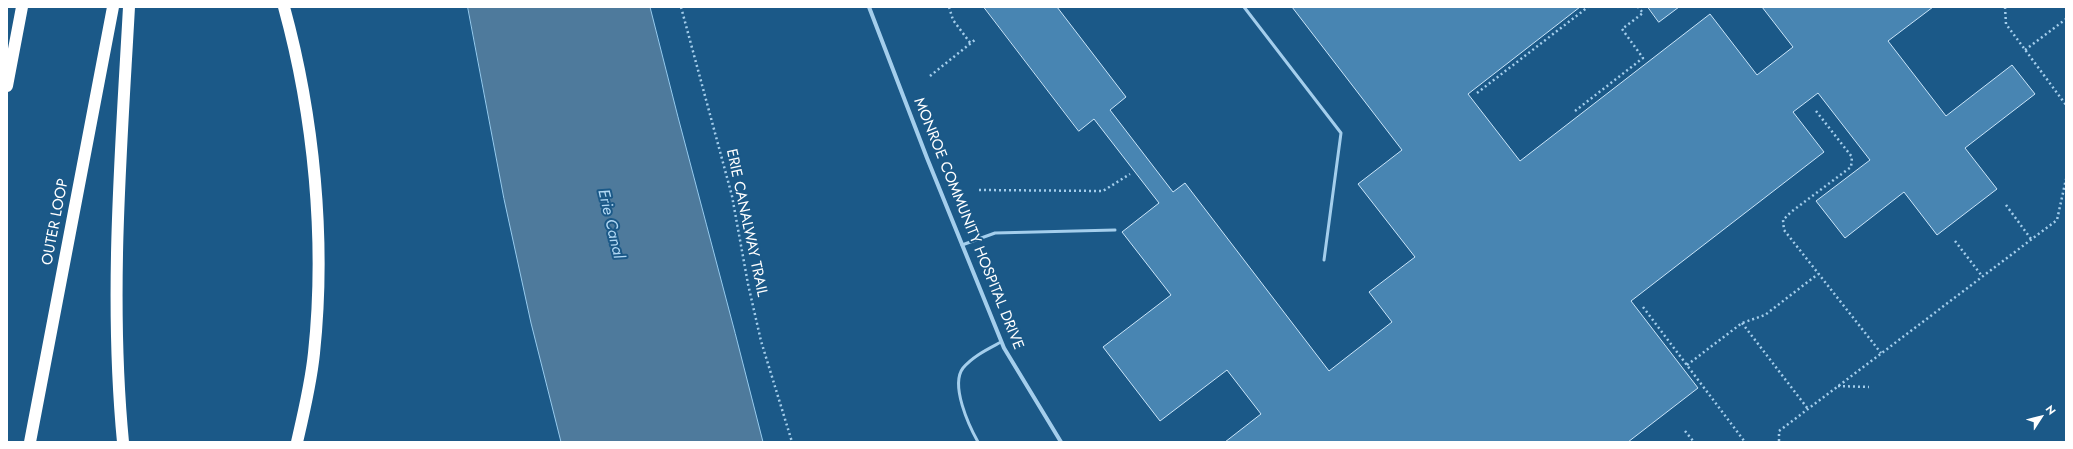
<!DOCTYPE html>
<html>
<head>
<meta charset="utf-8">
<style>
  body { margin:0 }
  #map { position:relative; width:2073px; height:449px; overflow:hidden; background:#1b5988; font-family:Jost,sans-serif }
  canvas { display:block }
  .frame { position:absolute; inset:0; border:8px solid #fff; pointer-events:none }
  .north { position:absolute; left:2021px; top:397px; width:40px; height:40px; -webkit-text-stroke:3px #1b5988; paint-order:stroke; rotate:54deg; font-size:11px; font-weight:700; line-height:16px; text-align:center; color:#fff }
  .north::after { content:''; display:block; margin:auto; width:14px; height:18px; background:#fff; clip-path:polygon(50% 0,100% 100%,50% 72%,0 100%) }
</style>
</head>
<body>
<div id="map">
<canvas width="2073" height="449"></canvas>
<div class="frame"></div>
<div class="north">N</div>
</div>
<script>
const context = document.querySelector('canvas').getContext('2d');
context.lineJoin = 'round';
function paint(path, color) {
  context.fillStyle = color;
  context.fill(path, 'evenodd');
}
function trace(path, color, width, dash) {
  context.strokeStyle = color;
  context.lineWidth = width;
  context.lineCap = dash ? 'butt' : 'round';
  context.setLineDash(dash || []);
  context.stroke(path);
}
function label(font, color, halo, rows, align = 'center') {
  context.font = font + ' Jost,sans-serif';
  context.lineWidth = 4;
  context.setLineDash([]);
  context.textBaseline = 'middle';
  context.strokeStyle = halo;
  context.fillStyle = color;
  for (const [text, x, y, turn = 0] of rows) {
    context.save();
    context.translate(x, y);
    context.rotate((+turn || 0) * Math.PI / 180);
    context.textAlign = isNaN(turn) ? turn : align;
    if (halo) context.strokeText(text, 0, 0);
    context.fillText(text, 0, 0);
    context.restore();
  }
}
const water = new Path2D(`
  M468,7H650C686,153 727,297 763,442H561L531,323L504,199Z`);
paint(water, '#4e7a9c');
trace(water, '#97cbee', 1);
const building = new Path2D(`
  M984,7H1057L1126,97L1110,110L1173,192L1185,183L1329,371L1392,322L1369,292L1415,257L1358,184L1402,150L1292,7H1580L1468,94L1520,161L1710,14L1757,75L1793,47L1762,7H1933L1888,41L1946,116L2012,65L2035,94L1965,148L1997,189L1937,235L1904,192L1845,238L1816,201L1870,160L1818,93L1793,112L1824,152L1631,301L1698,388L1628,442H1225L1261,414L1227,370L1160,421L1103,347L1171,295L1122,232L1159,203L1094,119L1079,131Z
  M1648,7H1679L1659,22Z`);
paint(building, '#4885b2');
trace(building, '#cae5f9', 1);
trace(new Path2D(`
  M681,7L732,196L748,284L761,341L792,442
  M949,7L953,20L971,44
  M2005,7L2006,24L2066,105
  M2025,50L2066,19
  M930,76L976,39
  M1477,93L1588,7
  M1575,111L1643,58L1622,29L1643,13L1638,7
  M1816,111L1852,157L1851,167L1791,212L1783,220L1784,230L1881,353
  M979,190L1103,191L1130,174
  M2006,205L2031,239
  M1955,241L1982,276
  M1643,307L1745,442
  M1742,323L1808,409
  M1687,365L1742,323L1765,315L1818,274
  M1838,386L1869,387
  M1685,431L1694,442
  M1779,441V431L2057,220L2066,179`), '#a4ceec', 2.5, [2, 3]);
trace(new Path2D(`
  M1244,7L1341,133L1324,260
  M962,245L995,233L1115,230
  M978,442C969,426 950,385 963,368C973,356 988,349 1001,342`), '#a4ceec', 3);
trace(new Path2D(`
  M869,7L927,158L1004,348L1061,442`), '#a4ceec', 4);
trace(new Path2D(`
  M284,7C314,116 326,240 314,353C311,383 304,412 297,442
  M7,86L22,7
  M30,442L113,7
  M123,442C109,297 121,152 129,7`), '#fff', 12);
label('15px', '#fff', '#1b5988', [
  ["OUTER LOOP",56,222,-79],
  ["ERIE CANALWAY TRAIL",746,223,78],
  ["MONROE COMMUNITY HOSPITAL DRIVE",968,224,68]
]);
label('italic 16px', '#b0d7f3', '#1b5988', [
  ["Erie Canal",610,224,77]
]);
</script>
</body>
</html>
